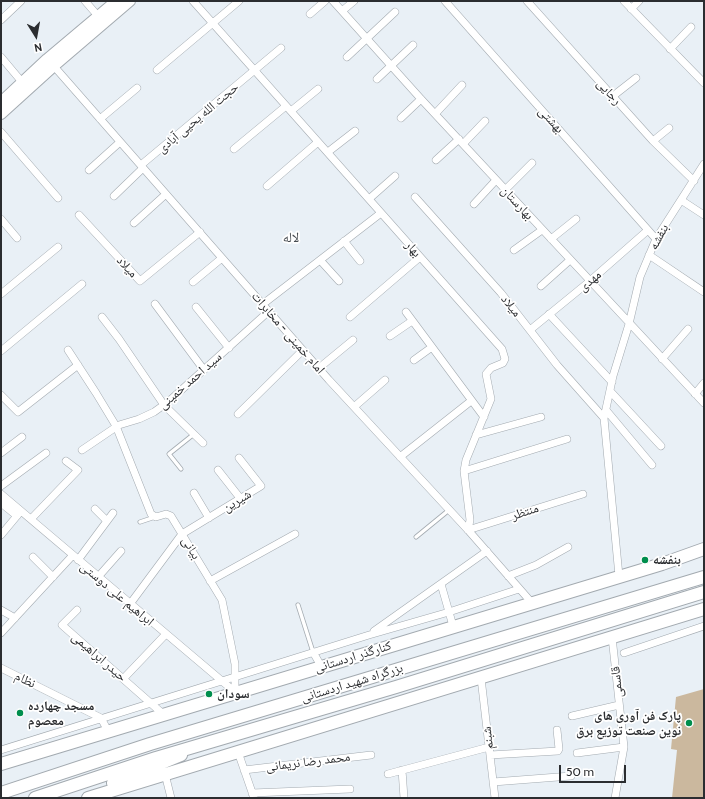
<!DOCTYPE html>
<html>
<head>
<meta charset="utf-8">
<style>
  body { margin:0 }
  #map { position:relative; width:705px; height:799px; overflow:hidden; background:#e9f0f6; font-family:Cabin,sans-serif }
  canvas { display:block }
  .frame { position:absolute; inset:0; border:2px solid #2b2d30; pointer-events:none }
  .north { position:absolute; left:16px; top:16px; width:40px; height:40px; -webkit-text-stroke:3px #fff; paint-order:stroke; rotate:169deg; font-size:11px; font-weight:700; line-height:16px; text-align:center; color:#2b2d30 }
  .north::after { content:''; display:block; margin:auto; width:14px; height:18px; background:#2b2d30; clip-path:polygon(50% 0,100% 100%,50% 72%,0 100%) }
  .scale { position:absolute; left:559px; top:765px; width:67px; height:18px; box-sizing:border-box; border:2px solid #2b2d30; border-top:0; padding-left:5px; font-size:12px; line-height:14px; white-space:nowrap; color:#2b2d30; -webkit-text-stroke:3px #fff; paint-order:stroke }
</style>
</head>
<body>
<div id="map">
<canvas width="705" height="799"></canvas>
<div class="frame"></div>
<div class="north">N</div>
<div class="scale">50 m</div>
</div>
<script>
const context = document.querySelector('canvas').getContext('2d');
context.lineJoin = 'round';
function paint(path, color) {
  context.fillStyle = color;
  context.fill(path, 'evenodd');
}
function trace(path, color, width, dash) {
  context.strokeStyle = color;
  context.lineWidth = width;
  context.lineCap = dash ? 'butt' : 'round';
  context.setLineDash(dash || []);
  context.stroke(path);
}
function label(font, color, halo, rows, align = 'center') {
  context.font = font + ' Cabin,"Noto Naskh Arabic",sans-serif';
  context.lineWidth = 3.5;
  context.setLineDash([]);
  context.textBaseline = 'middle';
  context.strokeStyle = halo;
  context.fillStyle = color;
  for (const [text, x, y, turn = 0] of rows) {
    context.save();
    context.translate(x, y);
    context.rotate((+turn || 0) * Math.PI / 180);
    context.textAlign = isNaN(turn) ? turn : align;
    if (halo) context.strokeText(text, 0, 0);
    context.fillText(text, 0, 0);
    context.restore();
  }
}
paint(new Path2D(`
  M704,689V798H672L677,750L671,749L676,697Z`), '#cbb89e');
const service = new Path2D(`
  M181,469L169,454L194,434
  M140,522L155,517
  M416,537L449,510
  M298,605L313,652`);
const minor = new Path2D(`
  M85,1L98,16
  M193,1L502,349L505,359L503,363L491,368L486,374L491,399L466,460L464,471L470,520L468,530L583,494
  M333,1L421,99L704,403
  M445,1L656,239
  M527,1L653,141L694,181
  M624,1L704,83
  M631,9L639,1
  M342,11L354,1
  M310,14L325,1
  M1,20L21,1
  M670,49L691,27
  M1,57L22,82
  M347,57L395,12
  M52,64L329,380L468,530L532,603
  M157,70L239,1
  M377,79L413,45
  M613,96L636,78
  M291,111L318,89
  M435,114L462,85
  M401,118L421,99
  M100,119L137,88
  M1,132L58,198
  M653,141L669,128
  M463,144L485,121
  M234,149L286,106
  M328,152L355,131
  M436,160L459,139
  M141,165L281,48
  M89,170L120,142
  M267,186L318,142
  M505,190L532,163
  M114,196L143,168
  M415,197L501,293L557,365L604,418
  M369,199L395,176
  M681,200L704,215
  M474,204L496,180
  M79,215L140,281L200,232
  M1,219L17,238
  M134,223L166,194
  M551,239L576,219
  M344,241L360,261
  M514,250L542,230
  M649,255L704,292
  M320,260L339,281
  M193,282L222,258
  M541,286L570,260
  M1,294L58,247
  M155,304L204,370
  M263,304L381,213
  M196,307L229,348
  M406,312L484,417
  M549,314L612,382
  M102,317L119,339L164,405L203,443
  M350,317L420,257
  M530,330L590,281L648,230
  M390,336L412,321
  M68,350L96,393L116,426L151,514L156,517L166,514L171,516L222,600L235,664V692
  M1,351L82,284
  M662,359L688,329
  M414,360L432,347
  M319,368L353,340
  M610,391L661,446
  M695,394L704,383
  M1,395L18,412L78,365
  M354,407L385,380
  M606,410L652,465
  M238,414L303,350
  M476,435L541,417
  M82,450L119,425L139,419L154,412L168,402L269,311
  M1,453L22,437
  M400,457L471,401
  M218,470L240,498
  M464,471L567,439
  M1,486L46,453
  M194,493L209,518
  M1,494L235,692
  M1,503L17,516
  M95,509L107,521
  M31,519L78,470L66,461
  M1,535L21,511
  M33,557L53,577
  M78,560L113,513
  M508,576L536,565L568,547
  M619,576L604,418L613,376L629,324L640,277L656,239L704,164
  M98,577L121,551
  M210,581L295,534
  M441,584L453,626
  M130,604L182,534L261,486L239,458
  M1,610L15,618
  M77,610L62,625L163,714
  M374,631L487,551
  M1,633L73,555
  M612,637L624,747L615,798
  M313,652L321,666
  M624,653L704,626
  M1,668L101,718L108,731
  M124,678L165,635
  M481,678L495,798
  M572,716L619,705
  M1,750L369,635L449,612L519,589
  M238,752L254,798
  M577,753L624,747
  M490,755L558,751L559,749L557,730
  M244,770L371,755
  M402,770L404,798
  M165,774L171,798
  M388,774L489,747
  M493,782L571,776
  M252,793L350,789`);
const secondary = new Path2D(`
  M1,102L47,59L116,1
  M1,114L54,66L130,1`);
const primary = new Path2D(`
  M1,764L662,564L704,549
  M113,783L181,755
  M88,798L704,609`);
const trunk = new Path2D(`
  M1,793L150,744L704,577
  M35,798L156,758L396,687L704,592`);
trace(service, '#a3aab0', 5);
trace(minor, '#a3aab0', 8);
trace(secondary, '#a3aab0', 12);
trace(primary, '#a3aab0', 14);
trace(trunk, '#a3aab0', 14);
trace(service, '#fff', 3.5);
trace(minor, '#fff', 7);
trace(secondary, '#fff', 10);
trace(primary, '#fff', 12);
trace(trunk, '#fff', 12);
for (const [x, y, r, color] of [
  [645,560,4,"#008e4d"],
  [209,694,4,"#008e4d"],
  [20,713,4,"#008e4d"],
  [689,723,4,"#008e4d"]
]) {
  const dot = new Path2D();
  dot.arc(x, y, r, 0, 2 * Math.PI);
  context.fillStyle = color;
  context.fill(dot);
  trace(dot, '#fff', 1.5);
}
label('13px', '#2b2d30', '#fff', [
  ["رجایی",609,92,48],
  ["حجت الله یحیی آبادی",198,118,-40],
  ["بهشتی",551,120,48],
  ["بهارستان",517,203,47],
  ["بنفشه",659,237,-62],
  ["بهار",413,249,49],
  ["میلاد",127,267,47],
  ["مهدی",590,281,-40],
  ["میلاد",511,306,52],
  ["امام خمینی - مخابرات",288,333,49],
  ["سید احمد خمینی",190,381,-41],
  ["شیرین",237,501,-31],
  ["منتظر",525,512,-18],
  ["بیانی",191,548,59],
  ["ابراهیم علی دوستی",117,594,40],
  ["حیدر ابراهیمی",99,657,41],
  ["کنارگذر اردستانی",353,657,-17],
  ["نظام",25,680,26],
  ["قاسمی",617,682,-96],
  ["بزرگراه شهید اردستانی",352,683,-17],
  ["شبنم",488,738,-97],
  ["محمد رضا نریمانی",308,762,-7]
]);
label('bold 13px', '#2b2d30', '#fff', [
  ["بنفشه",653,560],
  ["سودان",217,694],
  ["مسجد چهارده",28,706],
  ["معصوم",28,721],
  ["پارک فن آوری های",681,716,"right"],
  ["نوین صنعت توزیع برق",681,731,"right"]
], 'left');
label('14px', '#464b50', '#fff', [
  ["لاله",291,238]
]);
</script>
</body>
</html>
